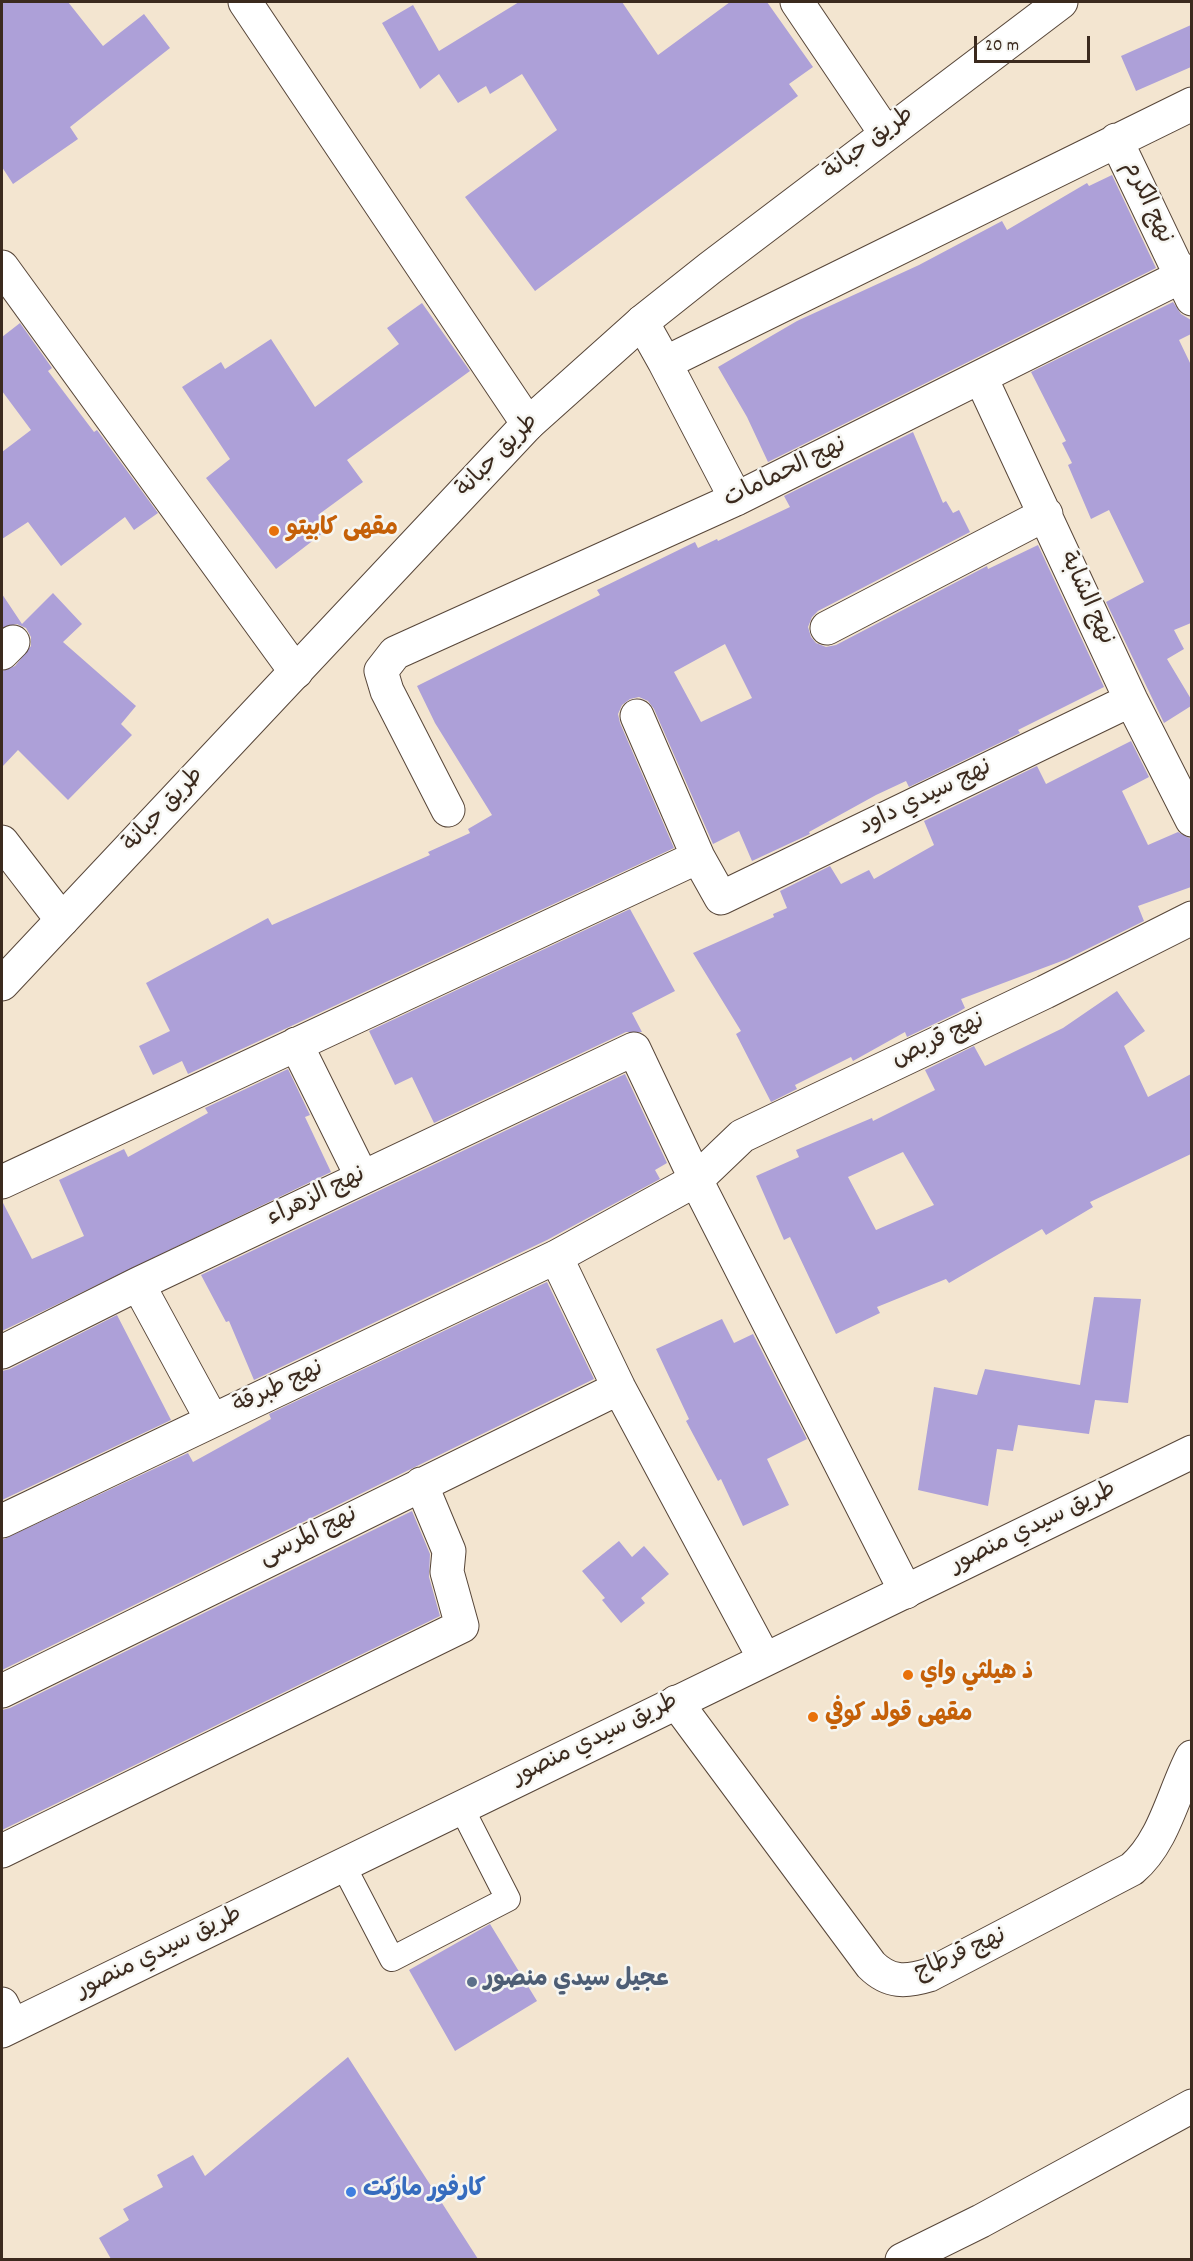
<!DOCTYPE html>
<html>
<head>
<meta charset="utf-8">
<style>
  body { margin:0 }
  #map { position:relative; width:1193px; height:2261px; overflow:hidden; background:#f3e5d0; font-family:Dekko,sans-serif }
  canvas { display:block }
  .frame { position:absolute; inset:0; border:3px solid #3b2a1e; pointer-events:none }
  .scale { position:absolute; left:974px; top:36px; width:116px; height:27px; box-sizing:border-box; border:3px solid #3b2a1e; border-top:0; padding-left:8px; font-size:18px; line-height:21px; white-space:nowrap; color:#3b2a1e; -webkit-text-stroke:4px #f6f6f2; paint-order:stroke }
</style>
</head>
<body>
<div id="map">
<canvas width="1193" height="2261"></canvas>
<div class="frame"></div>
<div class="scale">20 m</div>
</div>
<script>
const context = document.querySelector('canvas').getContext('2d');
context.lineJoin = 'round';
function paint(path, color) {
  context.fillStyle = color;
  context.fill(path, 'evenodd');
}
function trace(path, color, width, dash) {
  context.strokeStyle = color;
  context.lineWidth = width;
  context.lineCap = dash ? 'butt' : 'round';
  context.setLineDash(dash || []);
  context.stroke(path);
}
function label(font, color, halo, rows, align = 'center') {
  context.font = font + ' Dekko,"Playpen Sans Arabic",sans-serif';
  context.lineWidth = 5;
  context.setLineDash([]);
  context.textBaseline = 'middle';
  context.strokeStyle = halo;
  context.fillStyle = color;
  for (const [text, x, y, turn = 0] of rows) {
    context.save();
    context.translate(x, y);
    context.rotate((+turn || 0) * Math.PI / 180);
    context.textAlign = isNaN(turn) ? turn : align;
    if (halo) context.strokeText(text, 0, 0);
    context.fillText(text, 0, 0);
    context.restore();
  }
}
paint(new Path2D(`
  M2,2H68L103,46L144,14L170,48L70,127L78,139L13,184L2,167Z
  M519,2H622L658,55L730,2H767L813,67L789,84L798,96L535,291L465,197L557,130L522,74L490,94L486,86L458,103L439,74L420,89L382,23L413,5L439,51Z
  M1191,25V67L1136,91L1121,56Z
  M1112,175L1156,268L768,462L747,417L718,367L797,321L919,265L1002,221L1007,230L1087,183L1089,186Z
  M1173,302L1181,314L1191,320V334L1179,340L1191,365V623L1174,630L1184,649L1167,659L1191,699V706L1164,723L1106,602L1144,582L1109,510L1091,519L1068,465L1072,463L1062,443L1066,441L1031,372Z
  M422,303L470,371L347,460L363,482L318,515L328,529L276,569L206,478L230,459L182,387L221,362L225,369L271,339L315,407L399,344L387,328Z
  M20,323L52,368L48,371L94,432L97,430L158,513L134,530L125,517L61,566L28,522L2,539V452L31,430L2,391V337Z
  M913,432L943,503L946,501L953,513L959,510L970,532L818,611L812,617L808,627L811,637L816,643L826,647L836,645L987,566L988,569L1038,545L1104,687L1018,730L1020,733L909,787L906,781L876,795L809,832L810,834L752,861L739,831L713,844L654,709L648,701L639,697L630,699L622,705L618,714L620,723L674,848L188,1074L182,1061L153,1075L139,1046L170,1031L146,983L268,918L272,925L430,855L428,852L470,833L468,829L492,815L435,723L417,686L600,595L597,590L695,542L698,548L717,539L718,541L790,507L784,496ZM725,644L752,698L701,722L674,672Z
  M53,593L82,624L63,642L136,706L121,724L132,735L68,800L18,750L2,767V671L15,666L31,646V637L26,628L17,624L2,628V594L22,624Z
  M1131,741L1149,777L1122,791L1148,845L1178,832L1191,839V887L1138,906L1144,921L1067,959L961,999L965,1008L957,1013L907,1037L905,1032L853,1061L851,1057L795,1085L797,1089L771,1102L736,1034L741,1031L693,953L774,917L773,914L787,908L780,891L830,866L841,884L869,870L874,879L934,845L924,821L1037,766L1046,784Z
  M630,909L675,991L632,1013L642,1032H626L434,1123L412,1077L395,1085L369,1031Z
  M1117,991L1145,1031L1124,1046L1148,1097L1191,1074V1154L1090,1202L1093,1207L1046,1235L1042,1229L949,1283L946,1279L877,1307L880,1313L836,1334L790,1237L784,1240L756,1176L799,1157L796,1150L872,1118L873,1121L935,1090L925,1070L974,1046L985,1066L1063,1028ZM903,1152L934,1205L876,1230L848,1177Z
  M288,1069L310,1115L305,1117L331,1172L2,1331V1201L32,1259L84,1236L59,1180L124,1149L128,1157L208,1113L205,1108Z
  M625,1074L667,1163L655,1170L660,1179L547,1240L254,1380L229,1321L226,1322L201,1275Z
  M547,1282L594,1379L2,1670V1540L188,1453L193,1462L271,1419L269,1414Z
  M1094,1297L1141,1299L1128,1403L1095,1400L1089,1434L1018,1425L1013,1451L997,1449L988,1506L918,1490L934,1387L977,1395L985,1369L1080,1385Z
  M117,1315L171,1420L2,1500V1371L10,1369Z
  M722,1319L734,1343L753,1334L807,1439L767,1459L789,1505L743,1526L721,1479L718,1481L686,1421L689,1419L656,1349Z
  M412,1511L430,1554L429,1577L440,1616L2,1830V1710L10,1708Z
  M619,1541L632,1557L644,1546L669,1574L641,1598L645,1603L621,1623L602,1600L605,1598L582,1571Z
  M490,1924L537,2001L455,2051L409,1970Z
  M348,2057L478,2259H111L99,2238L129,2220L123,2209L163,2187L157,2175L193,2155L205,2176Z`), '#ada0d8');
const service = new Path2D(`
  M343,1865L392,1959L508,1899L461,1807`);
const minor = new Path2D(`
  M245,2L528,424
  M797,2L886,134
  M1116,140L1192,299
  M2,267L296,672
  M642,322L665,363L1192,104
  M665,363L736,499
  M981,378L1131,700L1192,820
  M827,628L1046,514
  M2,653L13,642
  M637,716L698,857L721,898L1131,700
  M448,810L387,691L381,671L395,653L736,499L1192,271
  M2,842L62,920
  M296,1044L362,1177
  M2,1182L698,857
  M556,1257L619,1388L764,1658
  M138,1284L212,1420
  M2,1352L138,1284L634,1049L696,1180L906,1592
  M2,1521L556,1257L696,1180L742,1136L1045,992L1192,918
  M2,1691L619,1388
  M676,1702L871,1965C889,1983 906,1982 929,1975L1132,1869C1164,1842 1173,1794 1192,1757
  M2,1851L462,1626L447,1572L449,1551L421,1484
  M2,2004L12,2025
  M902,2260L981,2221L1192,2106`);
const tertiary = new Path2D(`
  M2,984L528,424L642,322L710,268L1061,2`);
const secondary = new Path2D(`
  M2,2031L1192,1452`);
trace(service, '#574639', 26);
trace(minor, '#574639', 35);
trace(tertiary, '#574639', 35);
trace(secondary, '#574639', 35);
trace(service, '#fff', 24);
trace(minor, '#fff', 33);
trace(tertiary, '#fff', 33);
trace(secondary, '#fff', 33);
for (const [x, y, r, color] of [
  [274,531,6,"#e8710a"],
  [908,1675,6,"#e8710a"],
  [813,1717,6,"#e8710a"],
  [472,1982,6,"#5c6f8a"],
  [351,2192,6,"#3f7fe0"]
]) {
  const dot = new Path2D();
  dot.arc(x, y, r, 0, 2 * Math.PI);
  context.fillStyle = color;
  context.fill(dot);
  trace(dot, '#f6f6f2', 2);
}
label('24px', '#3b2a1e', '#f6f6f2', [
  ["طريق حبانة",870,145,-37],
  ["نهج الكرم",1146,203,65],
  ["طريق حبانة",499,457,-46],
  ["نهج الحمامات",786,474,-26],
  ["نهج الشابة",1085,599,65],
  ["نهج سيدي داود",926,799,-26],
  ["طريق حبانة",165,811,-47],
  ["نهج قربص",939,1042,-25],
  ["نهج الزهراء",317,1198,-26],
  ["نهج طبرقة",279,1389,-25],
  ["طريق سيدي منصور",1034,1529,-26],
  ["نهج المرسى",309,1538,-26],
  ["طريق سيدي منصور",596,1741,-26],
  ["طريق سيدي منصور",160,1954,-26],
  ["نهج قرطاج",961,1956,-24]
]);
label('bold 24px', '#c56008', '#f6f6f2', [
  ["مقهى كابيتو",286,531],
  ["ذ هيلثي واي",920,1675],
  ["مقهى قولد كوفي",825,1717]
], 'left');
label('bold 24px', '#4e5e75', '#f6f6f2', [
  ["عجيل سيدي منصور",484,1982]
], 'left');
label('bold 24px', '#366cbe', '#f6f6f2', [
  ["كارفور ماركت",363,2192]
], 'left');
</script>
</body>
</html>
